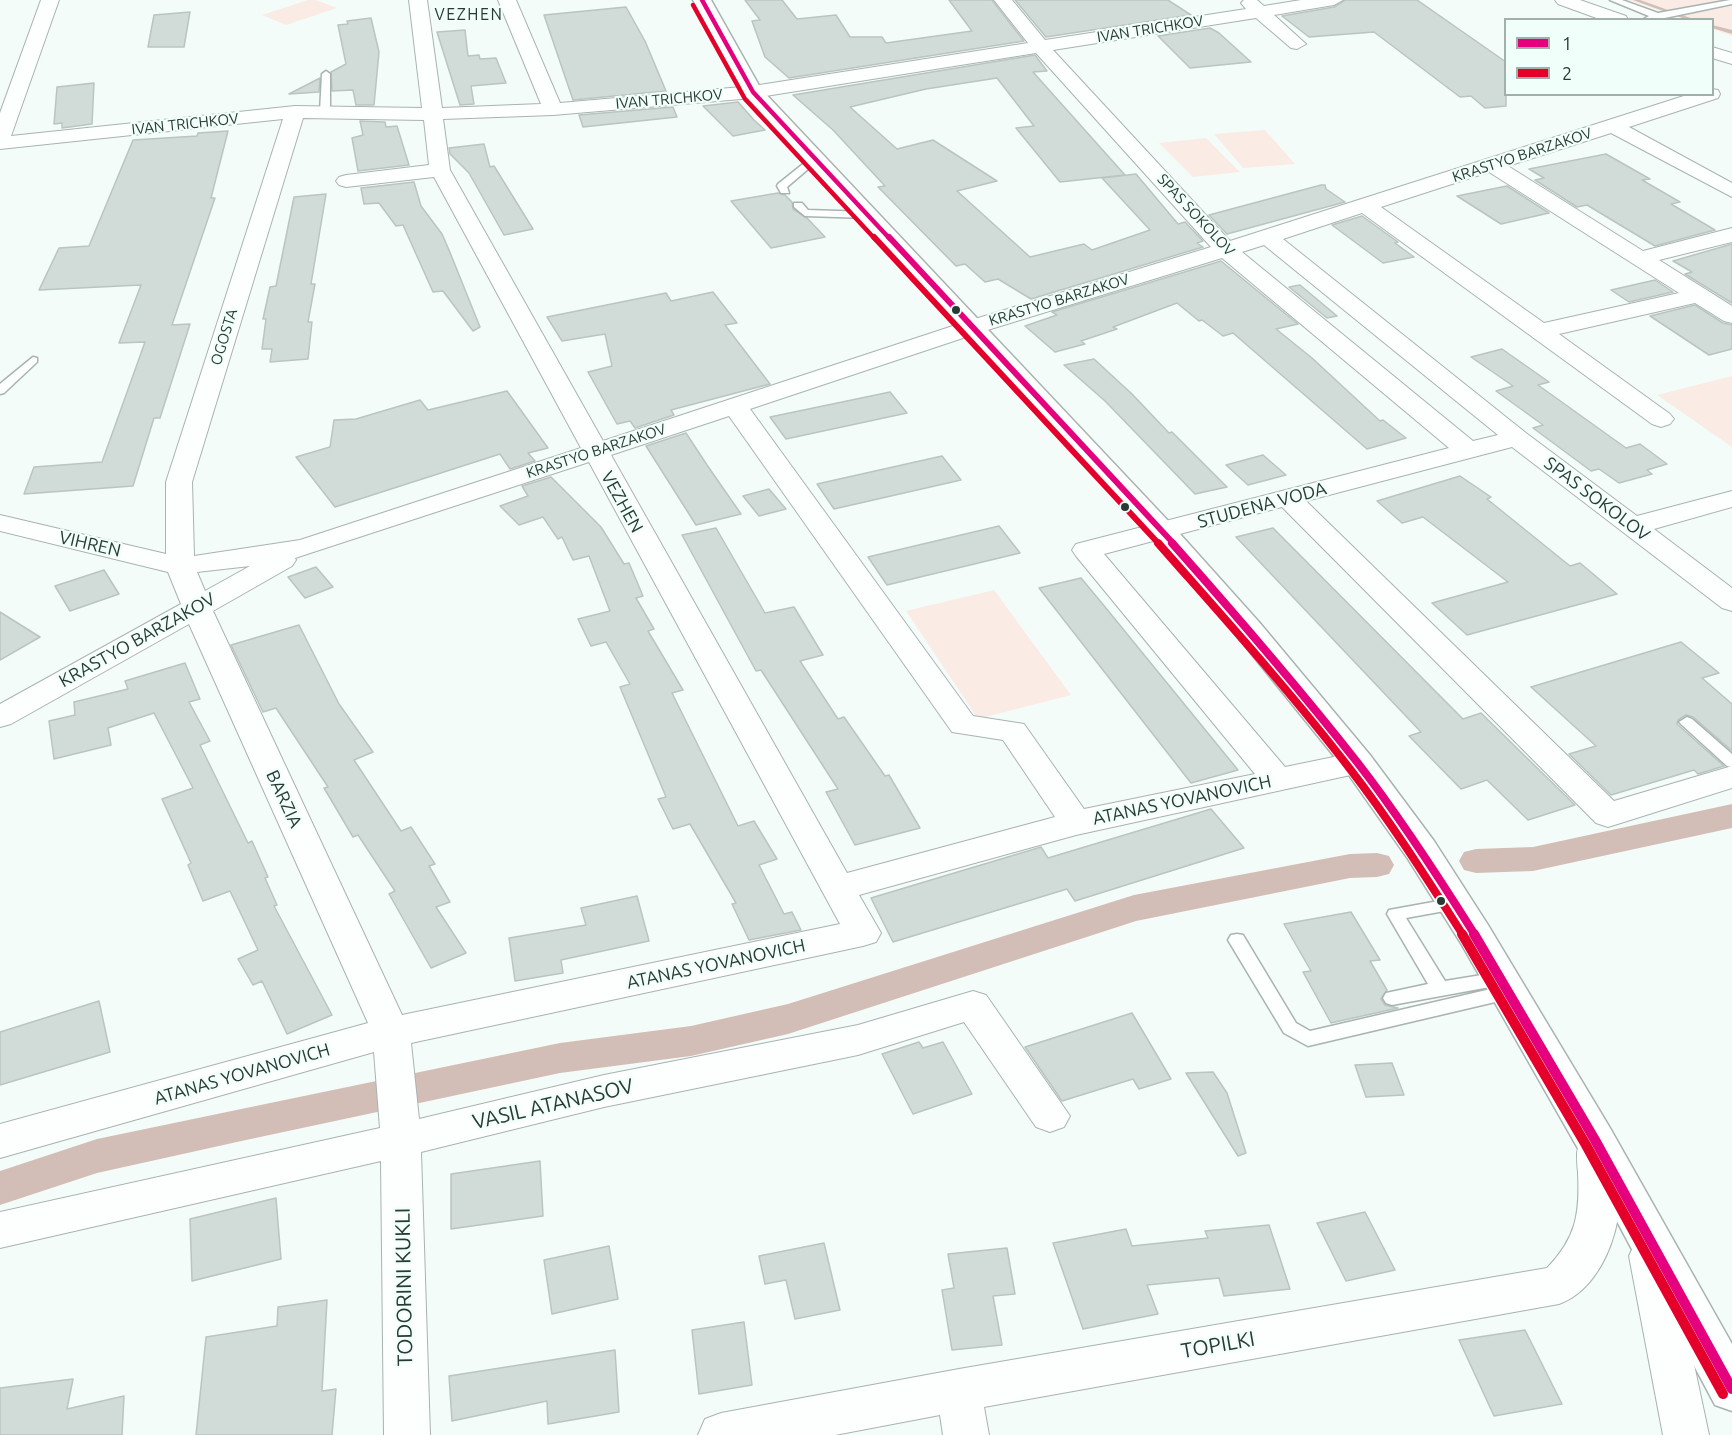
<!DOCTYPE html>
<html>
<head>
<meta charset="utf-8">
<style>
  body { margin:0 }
  #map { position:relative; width:1732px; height:1435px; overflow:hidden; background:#f4fcf9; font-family:Ubuntu,sans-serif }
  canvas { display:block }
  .legend { position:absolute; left:1504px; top:18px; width:210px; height:78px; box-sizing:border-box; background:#f0fffa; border:2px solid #a1b0ab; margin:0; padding:8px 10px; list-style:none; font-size:18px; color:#2a3934 }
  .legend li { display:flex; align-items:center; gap:12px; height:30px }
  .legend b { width:30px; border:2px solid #a1b0ab }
</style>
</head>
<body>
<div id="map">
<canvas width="1732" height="1435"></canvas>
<ul class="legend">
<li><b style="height:8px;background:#e5007d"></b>1</li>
<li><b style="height:8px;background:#e4002b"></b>2</li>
</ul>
</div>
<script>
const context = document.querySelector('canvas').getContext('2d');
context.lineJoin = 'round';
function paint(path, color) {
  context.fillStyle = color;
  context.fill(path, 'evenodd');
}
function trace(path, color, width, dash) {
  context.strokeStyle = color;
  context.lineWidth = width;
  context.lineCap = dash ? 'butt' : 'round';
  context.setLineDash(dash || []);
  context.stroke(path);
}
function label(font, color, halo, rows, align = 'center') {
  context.font = font + ' Ubuntu,sans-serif';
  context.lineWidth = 4.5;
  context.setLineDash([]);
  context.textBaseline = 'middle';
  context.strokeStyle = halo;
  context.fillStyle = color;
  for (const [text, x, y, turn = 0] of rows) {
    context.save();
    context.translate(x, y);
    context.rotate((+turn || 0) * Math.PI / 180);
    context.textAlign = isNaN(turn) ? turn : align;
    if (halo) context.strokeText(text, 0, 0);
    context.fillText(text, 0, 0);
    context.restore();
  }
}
paint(new Path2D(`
  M308,0H316L337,8L286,25L262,15Z
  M1628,0H1732V36L1713,29L1712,20L1685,19Z
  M1265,130L1295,164L1243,168L1214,134Z
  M1206,138L1240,172L1193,177L1159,143Z
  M1732,376V447L1657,395Z
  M994,590L1071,695L978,719L906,611Z`), '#faebe5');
paint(new Path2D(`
  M1633,0H1640L1696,20H1688Z
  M1712,25L1732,30V34L1712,28Z`), '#d3bdb7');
paint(new Path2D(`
  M1732,804V828L1533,871L1476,873L1464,870L1459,861L1464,852L1476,849L1533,847Z
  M1377,853L1389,856L1394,865L1389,874L1377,877L1350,878L1136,921L788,1034L691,1056L560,1073L246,1140L97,1173L0,1205V1171L97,1139L246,1108L560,1043L691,1026L788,1004L1134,895L1350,854Z`), '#d3bdb7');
const building = new Path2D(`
  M745,0H782L797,19L836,15L850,37H882L886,43L972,31L949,0H992L1024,41L789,78L765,57L752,21L760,20Z
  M1015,0H1168L1191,15L1046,37Z
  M1345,0H1417L1506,62V106L1485,108L1471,96L1460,97L1374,32L1309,37L1282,16L1334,7Z
  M626,7L645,41L666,91L573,100L544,15Z
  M190,12L184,47H148L154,15Z
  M371,18L379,52L374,105H356L353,90L332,91L331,72L346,64L338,25L348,24L347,21Z
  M1210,28L1219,33L1251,62L1190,68L1158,36Z
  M465,30L468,56L479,55L480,59L496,58L506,83L471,86L474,104L460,105L437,32Z
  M1035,55L1047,71L1033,72L1125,175L1060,182L1016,128L1034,126L997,78L926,89L850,107L897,149L933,140L997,181L957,191L1030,257L1084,244L1092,250L1150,230L1102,178L1136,174L1178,224L1185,222L1203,241L1197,243L1203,247L1031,299L998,279L985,282L965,264L956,266L878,187L885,186L833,130L793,95Z
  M320,78L319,92L289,94Z
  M94,83L92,124L62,128V123L54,124L57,87Z
  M738,102L754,120L765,130L733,136L703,106Z
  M673,107L677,117L583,127L579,115Z
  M360,121L385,122L386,127L397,126L409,165L358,171L352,138L363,135Z
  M228,131L211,198H215L172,325L190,324L160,418H154L133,486L24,494L34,467L102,462L145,342L119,343L141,285L39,290L59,248L89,246L133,140L197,136L198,133Z
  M484,144L490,167L494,166L533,229L504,235L469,173L450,154L449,148Z
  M1606,154L1650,179L1642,180L1680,202L1671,204L1715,230L1655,246L1587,205L1577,207L1535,180L1544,178L1529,169Z
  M414,182L421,206L442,234L449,250L480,327L473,331L443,291L433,292L403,225L396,226L379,203L364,204L361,188Z
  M1321,185H1325L1326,189L1345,202L1227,234L1209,215Z
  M1507,186L1549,213L1501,224L1457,196Z
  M778,193L785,195L792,202L793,209L807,218L825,237L771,248L731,201Z
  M326,194L311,284H315L308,322H312L308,359L270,362L272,349H262L266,319H263L270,287L276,286L294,197Z
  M1362,216L1398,242L1395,243L1414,257L1383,263L1332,225Z
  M1732,244V303L1685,274L1692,272L1673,261Z
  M1221,261L1298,324L1276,329L1312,358L1380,421L1383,420L1406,438L1367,449L1233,333L1223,336L1202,320L1199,321L1177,303L1113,327L1117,329L1081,341L1085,344L1055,352L1025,326L1057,315L1052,312Z
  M1655,280L1673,292L1629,302L1611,290Z
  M1300,285L1337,316L1327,318L1289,287Z
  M713,292L737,323L725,325L770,384L671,410L674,415L635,428L630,421L617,424L588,372L612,366L605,334L562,341L547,317L666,293L671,301Z
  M1695,305L1723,323L1732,325V349L1709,355L1650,316Z
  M1502,349L1549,382L1538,385L1626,448L1640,444L1667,464L1647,470L1652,474L1619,483L1599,469L1591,471L1533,428L1543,425L1496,391L1513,386L1471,357Z
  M1094,359L1132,394L1169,433L1172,432L1227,487L1195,494L1105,401L1064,365Z
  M507,391L548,448L528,453L535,461L510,469L500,454L335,507L296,457L330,447L334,420L356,419L420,400L428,410Z
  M890,392L907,413L786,439L770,417Z
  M686,433L707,465L741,514L696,525L646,446Z
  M1263,455L1286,475L1248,485L1226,465Z
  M942,456L961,480L834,509L817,484Z
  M1460,476L1491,497L1487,499L1570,566L1580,563L1617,594L1467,635L1432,603L1508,582L1423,517L1402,523L1377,501Z
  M551,477L601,527L624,564L629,563L643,596L636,598L654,629L648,631L683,690L672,693L738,826L754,821L777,859L759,865L784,914L792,912L801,930L749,940L732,904L736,903L690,824L673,829L658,799L666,797L620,687L630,684L606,642L591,646L578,619L610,611L589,556L573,560L562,537L558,539L543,517L519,525L500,506L528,496L522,486Z
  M769,489L786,509L759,516L743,496Z
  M999,526L1020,553L887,585L868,557Z
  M716,528L765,613L794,607L823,655L800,661L838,719L844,717L885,776L889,775L920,828L855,845L826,792L838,789L761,670L756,671L682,535Z
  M1273,528L1463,719L1481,713L1575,805L1528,820L1487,780L1461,789L1409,736L1421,732L1236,537Z
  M316,567L333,587L305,598L288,577Z
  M104,570L119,594L70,611L55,586Z
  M1081,578L1101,602L1238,770L1191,783L1039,588Z
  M0,612L40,637L0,660Z
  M299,625L339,704L373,752L354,760L401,831L411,827L435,864L429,866L450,902L436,907L466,953L431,968L389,894L395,891L358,835L353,837L324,788L328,787L276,708L263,712L231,645Z
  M1681,642L1719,673L1702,678L1732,704V751L1693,717L1686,715L1678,720L1677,724L1724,766L1698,774L1694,770L1611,795L1569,754L1596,746L1531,687Z
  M185,663L200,699L189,702L210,741L200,745L248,843L252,841L268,877L265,878L277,905L274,906L332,1015L287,1034L262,981L253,985L238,959L258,950L230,891L203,901L188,865L191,863L162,799L193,788L154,713L108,728L111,745L54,759L49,721L75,715L74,702L128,689L125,681Z
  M1211,809L1244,848L1075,901L1067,889L893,942L871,898L1041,847L1048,858Z
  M637,896L649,941L561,960L563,973L515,981L509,938L586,925L581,908Z
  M1351,912L1380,960L1370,961L1387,990L1381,999L1385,1005L1398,1008L1331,1023L1303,972L1311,971L1284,924Z
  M99,1001L110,1052L0,1085V1032Z
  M1132,1013L1171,1079L1139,1089L1133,1079L1062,1101L1025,1047Z
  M919,1042L923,1048L943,1042L972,1094L913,1114L882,1054Z
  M1392,1063L1404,1095L1366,1097L1355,1065Z
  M1213,1072L1227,1093L1246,1153L1238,1156L1186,1073Z
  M540,1161L543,1216L451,1229V1174Z
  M276,1198L281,1259L192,1281L190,1219Z
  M1365,1212L1395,1270L1346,1281L1317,1223Z
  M1269,1225L1290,1289L1224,1296L1219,1278L1147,1285L1158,1314L1083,1329L1053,1243L1126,1229L1132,1246L1208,1238L1205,1231Z
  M824,1243L840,1310L795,1319L786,1280L765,1284L759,1256Z
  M609,1246L618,1299L552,1314L544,1260Z
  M1007,1248L1015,1294L993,1296L1002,1345L952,1350L942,1290L954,1288L948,1254Z
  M327,1300L322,1391L336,1389L332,1435H196L206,1337L277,1326L278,1307Z
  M744,1322L752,1385L699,1394L692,1330Z
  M1525,1330L1562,1404L1494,1416L1459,1340Z
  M615,1350L619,1412L548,1424L547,1401L452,1421L449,1376Z
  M73,1379L67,1409L124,1396L122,1435H0V1388Z`);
paint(building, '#d1dcd9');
trace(building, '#bac4c0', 1.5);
const lane = new Path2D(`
  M1610,0H1622L1658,13L1730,0H1732V4L1655,20H1642L1649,16Z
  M326,71L330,74V112L325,115L320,112L322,74Z
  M813,156L821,158L787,187L789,193H781L777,186L778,184Z
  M794,203H802L808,210L868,212L873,215L868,218L805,216L794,207Z
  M33,357L37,358V362L4,393L0,394V384Z
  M1687,717L1692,719L1732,754V767L1727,766L1682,725L1679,722Z
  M1455,898L1461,900L1463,904L1461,908L1406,918L1445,981L1500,972L1506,974L1509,979L1506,984L1392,1005L1386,1003L1383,998L1386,993L1428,984L1387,914L1389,910Z
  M1237,934L1243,935L1296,1023L1310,1031L1508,985L1514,987L1517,992L1514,997L1508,999L1308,1046L1284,1033L1228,940L1231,935Z`);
const street = new Path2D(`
  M41,0H59L11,136L295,106L422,108L409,0H427L442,108L541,104L498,0H516L560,103L753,86L1028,43L994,0H1012L1045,40L1246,9L1241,3L1244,0H1257L1264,6L1301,0H1343L1334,5L1274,15L1306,44L1297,49L1291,48L1256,18L1053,50L1230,241L1690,94H1712V89L1718,90L1720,94L1718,98L1629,127L1732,183V197L1611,133L1508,166L1643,251L1732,228V242L1659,260L1732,306V323L1724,321L1695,303L1559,334L1670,414L1674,419L1670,424L1661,427L1652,424L1362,213L1283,239L1526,433L1637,516L1732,491V507L1654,529L1732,588V611L1722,608L1512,447L1306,501L1614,801L1732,766V788L1608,827L1596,823L1282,507L1104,554L1285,767L1358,752L1369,755L1374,763L1369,771L1076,835L859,895L881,933L876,942L863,946L411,1043L419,1119L604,1075L858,1025L973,991L986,995L1070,1116L1064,1127L1050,1132L1036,1127L964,1022L858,1055L604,1107L421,1152L430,1435H384L381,1161L0,1248V1212L380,1128L374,1052L0,1158V1124L368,1023L189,624L11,724L0,727V704L181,604L168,572L0,531V515L166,554V482L283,119L0,149V113ZM1036,53L1211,247L965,322L603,441L450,170L443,119L553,115L753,98ZM303,118L424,120L429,165L346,175L339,177L336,181L339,185L346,187L434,177L581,448L300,540L194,556L192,482ZM1489,172L1679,293L1544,323L1381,207ZM1264,245L1498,435L1473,441L1242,252ZM1222,258L1449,448L1076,544L1072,550L1076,556L1255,774L1084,809L1024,724L973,716L750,409L981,332ZM729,416L952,732L1003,740L1055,817L847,873L611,455ZM589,462L840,924L402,1015L213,611L292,566L296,560L295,558ZM250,566L205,591L197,572Z
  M1555,0H1580L1626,16L1628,20H1602L1558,4Z
  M1712,47L1732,53V64L1712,58Z
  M1596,1132L1610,1137C1635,1187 1615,1284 1559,1304L984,1407L989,1435H943L940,1415L835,1435H698L705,1419L721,1413L959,1369L1547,1268C1576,1238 1580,1214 1578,1173C1577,1159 1575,1150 1582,1137Z
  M1650,1237L1665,1243L1671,1256L1709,1435H1663L1629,1256L1635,1243Z`);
const secondary = new Path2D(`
  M693,0H711L761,89L1172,525L1259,622L1370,755L1434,841L1488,925L1610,1128L1732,1344V1411L1715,1405L1580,1152L1462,945L1408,859L1346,771L1237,636L1152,537L746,96Z`);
trace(lane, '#a9b3b0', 3);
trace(street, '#a9b3b0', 2);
trace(secondary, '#a9b3b0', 3);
paint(lane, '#fdfffe');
paint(street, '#fdfffe');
paint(secondary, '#fdfffe');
trace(new Path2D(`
  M702,0L753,92L890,239`), '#e5007d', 4.5);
trace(new Path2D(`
  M889,237L1174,544`), '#e5007d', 6);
trace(new Path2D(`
  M1172,543C1235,614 1298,687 1357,762C1400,817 1438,876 1475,935`), '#e5007d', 8);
trace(new Path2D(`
  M1474,934L1595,1140L1732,1389`), '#e5007d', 10);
trace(new Path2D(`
  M693,5L745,99L875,239`), '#e4002b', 4.5);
trace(new Path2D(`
  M874,237L1159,544`), '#e4002b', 6);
trace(new Path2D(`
  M1158,543C1223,617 1290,691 1350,769C1391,822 1427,879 1463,935`), '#e4002b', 8);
trace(new Path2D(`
  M1462,934L1586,1145L1723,1394`), '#e4002b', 10);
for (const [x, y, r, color] of [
  [956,310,5,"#2a3934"],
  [1125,507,5,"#2a3934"],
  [1441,901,5,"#2a3934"]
]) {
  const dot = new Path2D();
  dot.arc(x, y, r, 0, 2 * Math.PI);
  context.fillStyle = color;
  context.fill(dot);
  trace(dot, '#f0fffa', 2);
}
label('15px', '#2a3934', '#f0fffa', [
  ["IVAN TRICHKOV",1150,29,-9],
  ["IVAN TRICHKOV",669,99,-5],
  ["IVAN TRICHKOV",185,124,-6],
  ["KRASTYO BARZAKOV",1522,155,-18],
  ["SPAS SOKOLOV",1196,215,47],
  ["KRASTYO BARZAKOV",1059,300,-17],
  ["OGOSTA",224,337,-73],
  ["KRASTYO BARZAKOV",596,451,-18]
]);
context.letterSpacing = '1.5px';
label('16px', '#2a3934', '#f0fffa', [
  ["VEZHEN",469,15]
]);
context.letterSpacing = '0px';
label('18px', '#2a3934', '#f0fffa', [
  ["SPAS SOKOLOV",1597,499,37],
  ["VEZHEN",622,502,61],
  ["STUDENA VODA",1262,505,-15],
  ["VIHREN",90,544,13],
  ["KRASTYO BARZAKOV",137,640,-29],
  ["BARZIA",284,799,65],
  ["ATANAS YOVANOVICH",1182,800,-12],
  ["ATANAS YOVANOVICH",716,964,-12],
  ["ATANAS YOVANOVICH",242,1074,-16]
]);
label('21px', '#2a3934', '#f0fffa', [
  ["VASIL ATANASOV",553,1104,-13],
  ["TODORINI KUKLI",404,1287,-91],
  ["TOPILKI",1218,1345,-10]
]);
</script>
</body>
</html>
